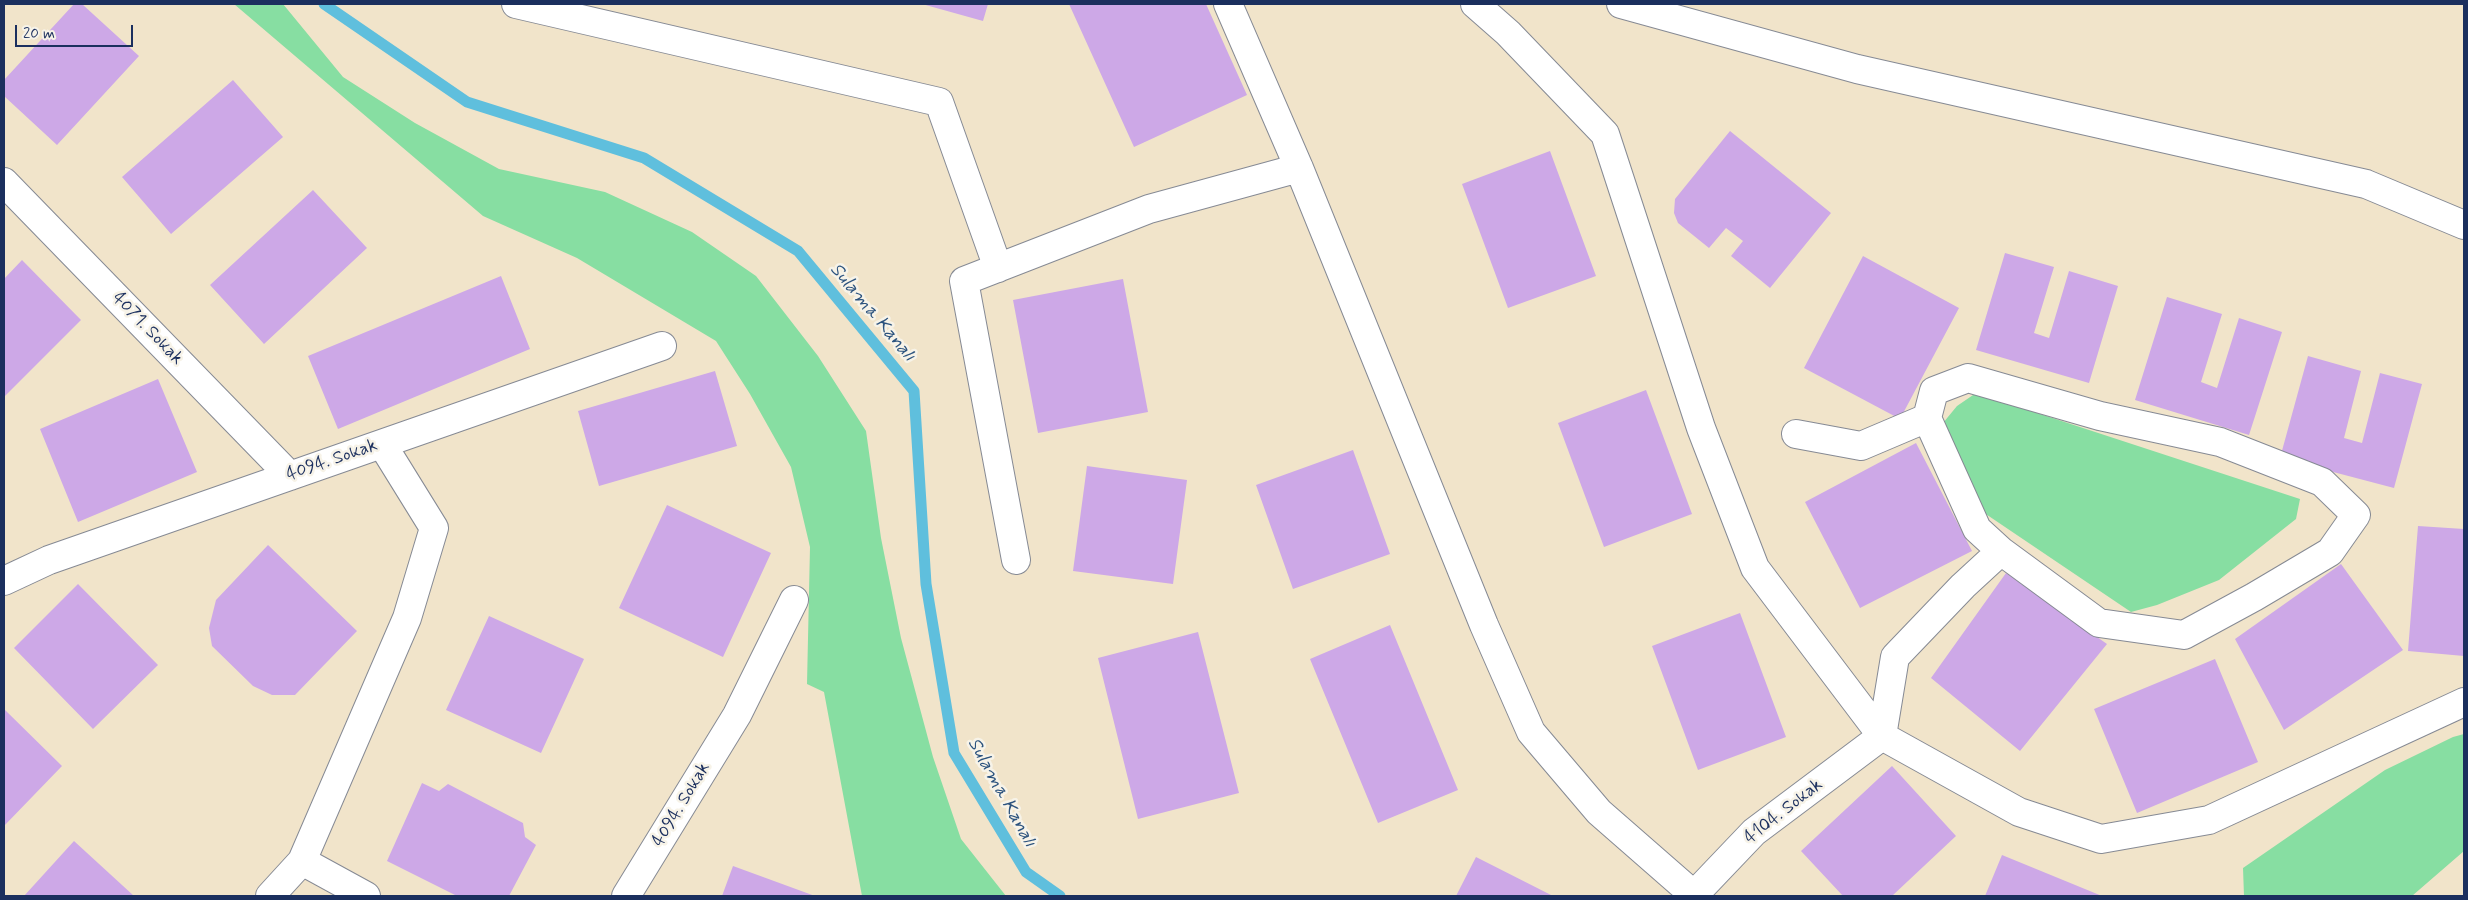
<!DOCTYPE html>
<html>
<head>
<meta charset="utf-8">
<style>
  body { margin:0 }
  #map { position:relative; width:2468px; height:900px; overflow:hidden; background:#f1e4ca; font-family:Mynerve,sans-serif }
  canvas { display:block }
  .frame { position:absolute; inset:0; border:5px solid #1b2f5e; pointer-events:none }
  .scale { position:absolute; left:15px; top:25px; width:118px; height:22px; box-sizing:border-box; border:2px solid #1b2f5e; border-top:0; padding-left:6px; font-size:15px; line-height:18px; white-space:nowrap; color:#1b2f5e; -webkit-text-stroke:4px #f7f3e8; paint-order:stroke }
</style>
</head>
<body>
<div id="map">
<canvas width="2468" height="900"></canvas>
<div class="frame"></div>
<div class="scale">20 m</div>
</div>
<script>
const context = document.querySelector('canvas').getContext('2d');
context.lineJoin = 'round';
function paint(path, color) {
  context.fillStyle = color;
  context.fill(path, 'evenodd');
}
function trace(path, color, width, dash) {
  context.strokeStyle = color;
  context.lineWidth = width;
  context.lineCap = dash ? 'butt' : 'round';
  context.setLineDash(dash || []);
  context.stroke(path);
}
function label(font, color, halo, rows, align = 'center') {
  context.font = font + ' Mynerve,sans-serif';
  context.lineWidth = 5;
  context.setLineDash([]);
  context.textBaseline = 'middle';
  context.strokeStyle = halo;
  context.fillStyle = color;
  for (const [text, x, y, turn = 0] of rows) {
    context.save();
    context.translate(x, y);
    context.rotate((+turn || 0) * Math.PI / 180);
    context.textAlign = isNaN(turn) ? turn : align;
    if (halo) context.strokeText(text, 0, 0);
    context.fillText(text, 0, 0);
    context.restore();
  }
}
paint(new Path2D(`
  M234,4H283L343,77L415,123L499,169L605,192L692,232L756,276L818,356L866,431L881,538L901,638L933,757L961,839L1006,896H862L824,692L807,684L810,547L791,467L750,394L716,341L577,258L483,216Z
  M1976,393L2300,499L2296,519L2219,580L2157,605L2131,612L1965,500L1943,423L1957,406Z
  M2464,734V851L2412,896H2244L2243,868L2385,770L2453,737Z`), '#87dea2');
trace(new Path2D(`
  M324,4L467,102L644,158L798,251L914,391L926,584L954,753L1026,872L1060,896`), '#5fbfdd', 11);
paint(new Path2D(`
  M74,4H82L139,56L57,145L4,96V80Z
  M922,4H988L983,21Z
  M1069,4H1206L1247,95L1134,147Z
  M233,80L283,137L171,234L122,177Z
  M1730,131L1831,213L1770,288L1731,256L1743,241L1726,228L1709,248L1678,223L1674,213L1675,199Z
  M1550,151L1596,276L1508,308L1462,184Z
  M313,190L367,248L264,344L210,285Z
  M2005,253L2054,267L2034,333L2049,338L2069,271L2118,286L2089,383L1976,350Z
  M1863,256L1959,308L1900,419L1804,368Z
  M22,260L81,320L4,397V279Z
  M501,276L530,349L338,429L308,356Z
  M1123,279L1148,412L1038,433L1013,300Z
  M2167,297L2222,314L2201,382L2217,388L2239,318L2282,332L2249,435L2135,400Z
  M2308,356L2361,371L2344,438L2362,443L2380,373L2422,384L2394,488L2280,458Z
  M715,371L737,446L599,486L578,411Z
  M158,379L197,472L78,522L40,429Z
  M1646,390L1692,514L1604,547L1558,423Z
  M1916,443L1972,551L1860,608L1805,502Z
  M1353,450L1390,554L1293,589L1256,485Z
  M1087,466L1187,480L1173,584L1073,571Z
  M667,505L771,553L723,657L619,608Z
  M2418,526L2464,529V656L2408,651Z
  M268,545L357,631L295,695H272L253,686L212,646L209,628L216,600Z
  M2341,564L2403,650L2284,730L2235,639Z
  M2006,573L2107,644L2020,751L1931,678Z
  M78,584L158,665L93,729L14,648Z
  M1740,613L1786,737L1698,770L1652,646Z
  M489,616L584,659L541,753L446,710Z
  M1390,625L1458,790L1378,823L1310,659Z
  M1198,632L1239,793L1138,819L1098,658Z
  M2215,659L2258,762L2137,813L2094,709Z
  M4,709L62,766L4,826Z
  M1892,766L1956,836L1892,896H1843L1801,851Z
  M422,783L439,791L448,784L523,823L525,837L536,845L509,896H457L387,861Z
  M74,841L134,896H24Z
  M2002,855L2102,896H1985Z
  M1476,857L1553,896H1456Z
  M733,866L815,896H722Z`), '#cda8e7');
const minor = new Path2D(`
  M516,4L939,102L998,268
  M1228,4L1299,168L1484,625L1531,732L1599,812L1694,895
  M1475,4L1508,33L1605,134L1701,428L1755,568L1882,736L2019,812L2101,839L2209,820L2464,702
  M1621,4L1857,69L2366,184L2464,225
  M4,182L290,476
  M1796,434L1861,446L1927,418
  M1016,560L964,281L1149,209L1299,168
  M4,581L49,560L662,346
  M1882,736L1895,657L1963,586L2001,551L2099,623L2184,635L2254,597L2330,552L2356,515L2322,482L2220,442L2100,416L1968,378L1934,391L1927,418L1977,529L2001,551
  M302,861L366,896
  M270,896L302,861L407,618L434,528L382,444
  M626,896L737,715L794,600
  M1693,896L1754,832L1882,736`);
trace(minor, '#868a94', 30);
trace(minor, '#fff', 28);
label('18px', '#1b2f5e', '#f7f3e8', [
  ["4071. Sokak",147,329,46],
  ["4094. Sokak",332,461,-19],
  ["4094. Sokak",682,805,-59],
  ["4104. Sokak",1784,812,-38]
]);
label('italic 19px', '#2c537e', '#f7f3e8', [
  ["Sulama Kanalı",872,313,50],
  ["Sulama Kanalı",1001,793,61]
]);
</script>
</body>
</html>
